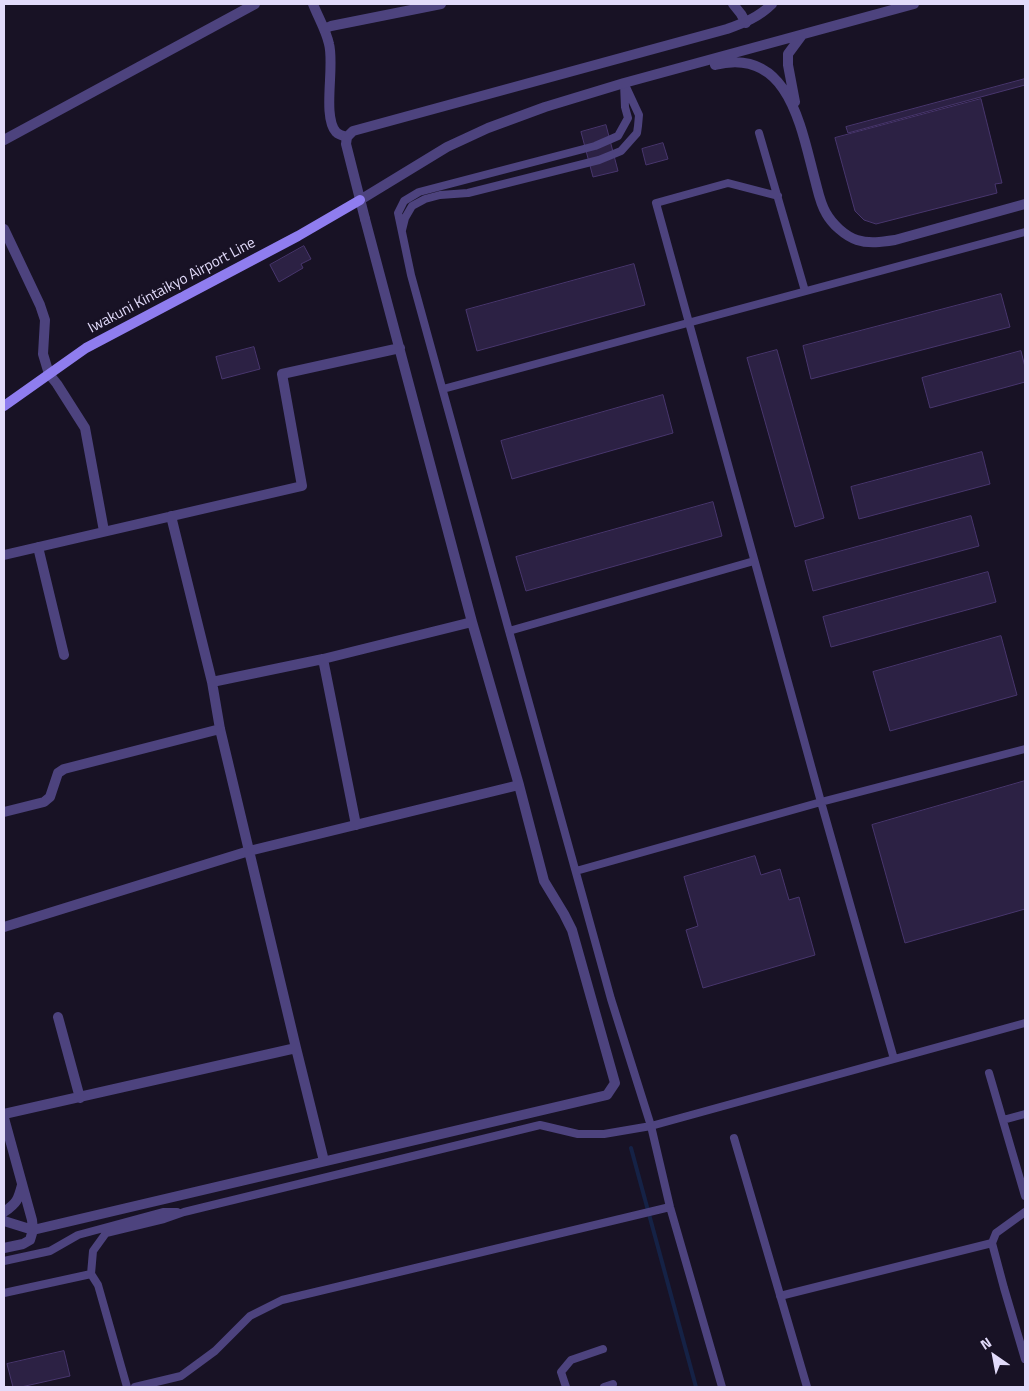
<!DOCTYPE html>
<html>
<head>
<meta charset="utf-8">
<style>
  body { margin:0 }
  #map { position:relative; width:1029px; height:1391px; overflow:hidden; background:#181225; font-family:"Titillium Web",sans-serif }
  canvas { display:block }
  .frame { position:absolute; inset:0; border:5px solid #e2dbfa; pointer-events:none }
  .north { position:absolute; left:969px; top:1331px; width:50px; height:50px; -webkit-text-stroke:4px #181225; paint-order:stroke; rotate:327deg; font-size:14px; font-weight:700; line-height:20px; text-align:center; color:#e2dbfa }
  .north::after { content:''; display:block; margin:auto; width:18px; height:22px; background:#e2dbfa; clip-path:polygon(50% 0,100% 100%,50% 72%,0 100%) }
</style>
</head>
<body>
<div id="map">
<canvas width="1029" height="1391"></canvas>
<div class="frame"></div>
<div class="north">N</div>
</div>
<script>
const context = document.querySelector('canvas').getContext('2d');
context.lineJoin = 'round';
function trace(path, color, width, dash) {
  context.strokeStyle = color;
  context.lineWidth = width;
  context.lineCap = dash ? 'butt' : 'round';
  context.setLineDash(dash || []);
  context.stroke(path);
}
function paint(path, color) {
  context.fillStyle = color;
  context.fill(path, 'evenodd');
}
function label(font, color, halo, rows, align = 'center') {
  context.font = font + ' "Titillium Web",sans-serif';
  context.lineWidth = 5;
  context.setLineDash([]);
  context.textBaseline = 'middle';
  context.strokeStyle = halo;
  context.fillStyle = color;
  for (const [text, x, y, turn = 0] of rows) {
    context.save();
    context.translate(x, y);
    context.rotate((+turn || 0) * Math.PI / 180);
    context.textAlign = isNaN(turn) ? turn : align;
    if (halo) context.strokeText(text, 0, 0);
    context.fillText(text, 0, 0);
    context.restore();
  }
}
trace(new Path2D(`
  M631,1148L696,1387`), '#152246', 4);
const building = new Path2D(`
  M1025,79V85L848,133L846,127Z
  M981,99L1002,183L995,184L997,193L876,224L864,220L855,211L835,138Z
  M606,125L618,171L593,177L581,132Z
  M663,143L668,159L646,165L642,149Z
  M304,246L311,259L301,264L303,268L279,282L270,265Z
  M634,264L645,305L477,351L466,310Z
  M1001,294L1010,327L811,379L803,346Z
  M254,347L260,369L222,379L216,357Z
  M777,350L824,518L795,527L747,358Z
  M1021,351L1025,367V382L930,408L922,378Z
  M663,395L673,433L512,479L501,441Z
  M982,452L990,484L859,519L851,487Z
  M713,502L722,536L526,591L516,557Z
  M971,516L979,546L813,591L805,561Z
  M988,572L996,602L831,647L823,617Z
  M1001,636L1017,695L890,731L873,672Z
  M1025,781V909L905,943L872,825Z
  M755,856L761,875L780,869L789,900L799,897L815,955L703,988L686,930L698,926L684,877Z
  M64,1351L70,1376L21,1387H13L7,1364Z`);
paint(building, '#2c2144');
trace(building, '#48366d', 1);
trace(new Path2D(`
  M624,83L625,107L628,118L618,136L595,146L419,192L404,201L398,213L411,275L509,631L611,999L651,1126L670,1207L722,1387
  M759,133L805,291
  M778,196L728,183L656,203L821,802L894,1059
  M402,230L405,218L412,206L425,199L440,195L468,193L599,160L621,151L637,133L638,126L639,115L626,87
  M443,389L1025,232
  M509,631L754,561
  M576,871L821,802L1025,749
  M989,1073L1025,1196
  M1003,1120L1025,1114
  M734,1138L807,1387
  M1025,1212L996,1233L992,1243L1004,1288L1025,1359
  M4,1261L50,1251L78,1235L163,1212H177
  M91,1274L98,1285L127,1387
  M4,1293L91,1274L93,1251L106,1233L164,1219L184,1212L540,1125L578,1134H604L651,1126L1025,1023
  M780,1296L992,1243
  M135,1387L181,1376L215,1351L250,1316L282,1300L670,1207
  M566,1387L561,1372L571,1360L603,1349
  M604,1387L613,1384`), '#4d437e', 8);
trace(new Path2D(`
  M313,4C318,17 326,30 329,44C335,66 322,116 336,132C339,135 343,136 347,137
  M733,4L741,14L746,23
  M324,29L331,26L441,4
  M4,140L255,4
  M4,229L40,305L45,320L43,354L49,374L57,384L85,428L104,531
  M171,516L212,682L220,729L296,1048L324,1161
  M38,547L64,655
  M4,555L302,486L282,374L400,348
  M323,659L356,825
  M212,682L323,659L472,622
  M4,812L44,802L50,797L58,773L64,769L220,729
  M4,927L249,851L519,785L472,622L365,219
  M58,1017L80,1098
  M4,1114L296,1048
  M4,1118L32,1220L33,1230L4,1221
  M4,1212C17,1203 18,1200 22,1185
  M4,1248L23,1244L30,1240L33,1230L607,1095L615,1083L572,930L564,914L544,881L519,785`), '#4d437e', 10);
trace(new Path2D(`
  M715,65C789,46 801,128 815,180C818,191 820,203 826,213C832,224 845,236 857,240C869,244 882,242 895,240L1025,204
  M795,102L788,65V54L802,35
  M360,200L447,147L488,128L545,107L624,83L914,4
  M365,219L346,144L347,137L353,131L727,29C744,23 759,17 772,4`), '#4d437e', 10);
trace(new Path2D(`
  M4,406L86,348L298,236L360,200`), '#8f7def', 10);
label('15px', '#e2dbfa', '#181225', [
  ["Iwakuni Kintaikyo Airport Line",172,286,-28]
]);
</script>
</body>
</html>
